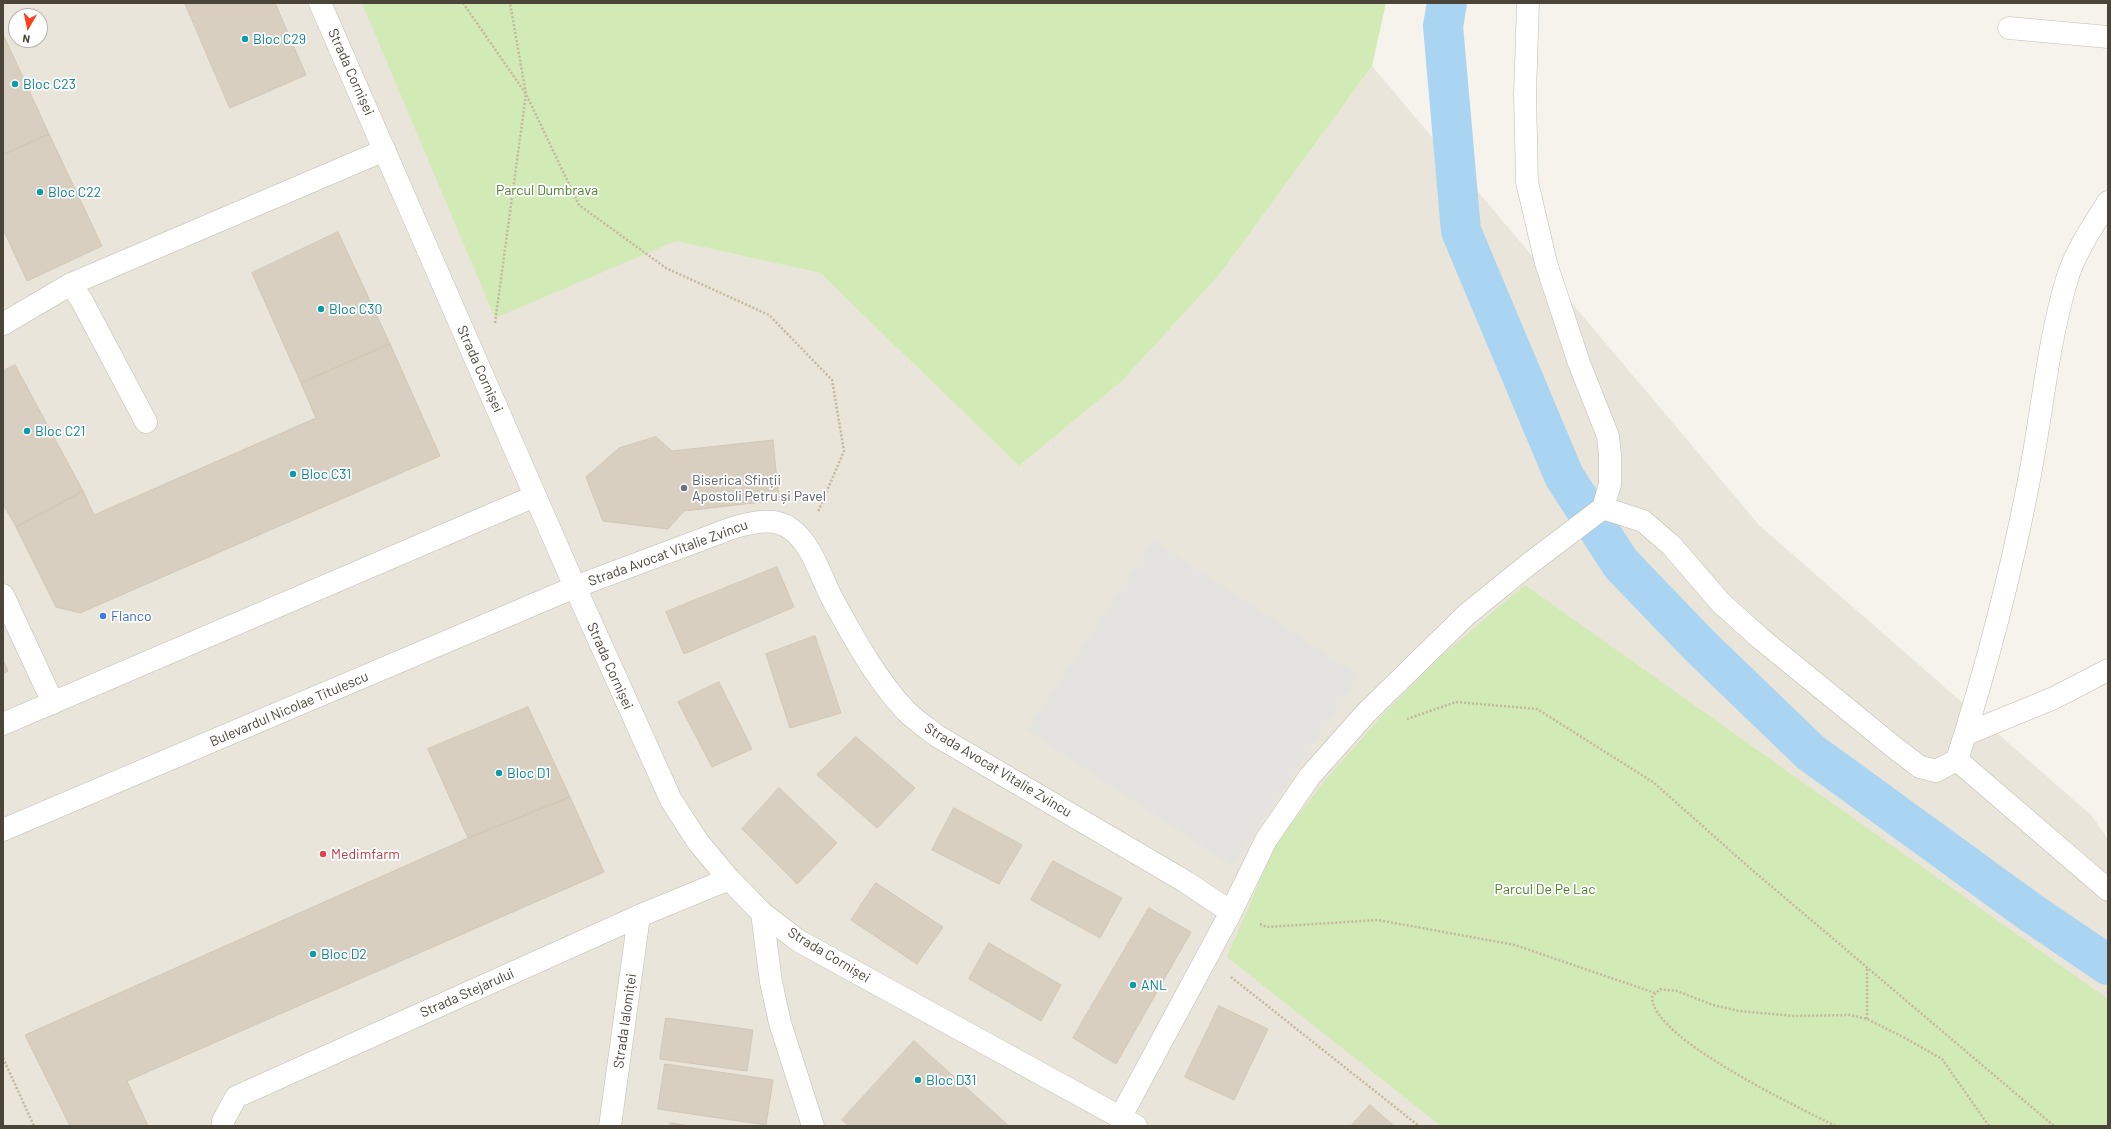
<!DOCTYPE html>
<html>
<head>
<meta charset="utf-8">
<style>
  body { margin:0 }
  #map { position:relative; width:2111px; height:1129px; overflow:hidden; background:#f6f3ec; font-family:Barlow,sans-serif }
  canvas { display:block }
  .frame { position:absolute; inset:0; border:4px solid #4b4439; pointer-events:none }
  .north { position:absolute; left:8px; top:8px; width:40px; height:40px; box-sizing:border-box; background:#fff; border:1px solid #b7b4b0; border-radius:50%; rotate:189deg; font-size:11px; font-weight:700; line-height:16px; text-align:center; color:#4b4439 }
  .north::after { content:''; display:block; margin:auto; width:14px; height:18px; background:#fc3f1d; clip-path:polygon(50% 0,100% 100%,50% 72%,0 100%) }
</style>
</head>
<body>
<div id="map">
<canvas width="2111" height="1129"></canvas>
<div class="frame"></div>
<div class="north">N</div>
</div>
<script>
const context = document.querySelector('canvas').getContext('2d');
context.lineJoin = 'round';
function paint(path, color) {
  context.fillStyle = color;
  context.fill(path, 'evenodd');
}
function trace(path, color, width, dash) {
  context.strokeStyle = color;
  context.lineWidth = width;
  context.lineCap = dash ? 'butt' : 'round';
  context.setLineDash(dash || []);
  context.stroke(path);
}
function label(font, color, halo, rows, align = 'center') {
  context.font = font + ' Barlow,sans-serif';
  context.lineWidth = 3.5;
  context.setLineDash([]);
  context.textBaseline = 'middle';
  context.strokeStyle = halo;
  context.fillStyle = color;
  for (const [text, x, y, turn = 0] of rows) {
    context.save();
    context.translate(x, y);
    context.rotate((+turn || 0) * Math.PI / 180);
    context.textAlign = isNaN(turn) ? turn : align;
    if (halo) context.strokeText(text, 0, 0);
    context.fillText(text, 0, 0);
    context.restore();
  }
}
paint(new Path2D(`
  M3,3H568L676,241L820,273L1019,466L1122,381L1220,274L1372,66L1759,525L2091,815L2108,839V1126H3ZM16,16H40V40H16Z`), '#eae5da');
paint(new Path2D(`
  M362,3H1386L1372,66L1220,274L1122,381L1019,466L820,273L676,241L495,318Z
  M1525,585L2108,999V1126H1441L1227,957L1275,846L1322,784L1380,718L1438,659Z`), '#d2eab5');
paint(new Path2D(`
  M1153,540L1359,676L1232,866L1027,730Z`), '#e5e3e0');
trace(new Path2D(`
  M1447,3L1443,26L1461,231L1564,476L1621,564L1700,646L1810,752L2030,912L2108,965`), '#a9d4f2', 40);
const building = new Path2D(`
  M185,3H275L306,75L230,108Z
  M3,34L49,134L3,155Z
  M49,134L102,246L27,281L3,229V155Z
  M338,232L390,344L301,383L252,273Z
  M390,344L440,456L80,613L56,607L16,527L83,491L94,515L316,418L301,383Z
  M15,365L83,491L16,527L3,504V371Z
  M656,437L672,451L773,440L779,500L684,511L668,529L603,521L586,477L619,448Z
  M777,567L794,607L684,654L666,612Z
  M815,636L841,713L790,728L766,654Z
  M3,660L8,671L3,674Z
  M719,682L752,749L712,767L678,702Z
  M528,707L570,797L468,838L428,749Z
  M856,737L915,788L877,828L817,775Z
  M779,788L837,843L797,884L742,829Z
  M570,797L604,872L127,1081L148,1126H70L25,1035L468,838Z
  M954,808L1022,845L999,884L932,850Z
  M1053,861L1122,898L1100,938L1031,900Z
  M876,883L943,927L917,964L851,920Z
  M1149,908L1191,932L1116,1064L1073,1038Z
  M989,943L1061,985L1041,1021L969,979Z
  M1219,1006L1268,1029L1234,1100L1185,1077Z
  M666,1018L753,1030L747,1071L660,1059Z
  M914,1041L1009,1126H849L842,1120Z
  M665,1064L773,1080L766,1125L658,1109Z
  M1370,1105L1394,1126H1351Z
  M671,1123L691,1126H670Z`);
paint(building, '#d8cfc1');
trace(building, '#d3c7b4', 1);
const lane = new Path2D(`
  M71,284L385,150
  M3,324L71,284L82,301L146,422
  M3,595L53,703
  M1957,760L2108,890`);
const street = new Path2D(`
  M320,3L575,587L671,800L698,842L729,879L762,913L799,941L1136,1126
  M2009,28L2108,37
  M1603,508L1643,521L1671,545L1721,603L1760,638L1895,748L1920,767L1936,771L1957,760C1986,669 2010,578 2028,485C2042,416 2047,346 2067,279C2075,252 2093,226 2108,202
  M3,724L535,496
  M1966,734L2054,698L2108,670
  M3,830L575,587L735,527C753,522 775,517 791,529C813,545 821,579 834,602C855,640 876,679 906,711C915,720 927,728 937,736L1186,882L1231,912L1120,1118
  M1231,912L1266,840L1310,776L1366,713L1466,615L1529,564L1603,508L1610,484V455L1608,436L1579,363L1546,263L1527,182L1525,94L1528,3
  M762,913L771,982L780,1023L813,1126
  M223,1126V1121L236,1097L639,916L729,879
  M610,1126L639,916`);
trace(lane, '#c2bbae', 23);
trace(street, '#c2bbae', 23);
trace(new Path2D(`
  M463,3L526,94L579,205L666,268L769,315L832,380L844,451L818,512
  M495,323L526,94L510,3
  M1407,719L1456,702L1537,709L1653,782L1751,869L2054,1126
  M1260,924L1267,927L1378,920L1515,945L1655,993
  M1231,977L1419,1126
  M1867,1019V968
  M3,1058L34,1126
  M1835,1126C1799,1107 1652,1039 1652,997L1660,989L1677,991L1713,1005L1739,1011L1794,1016L1850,1015L1867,1019L1905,1038L1942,1059L1989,1126`), '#c4b79f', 2.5, [2, 2]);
trace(lane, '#fff', 22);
trace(street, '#fff', 22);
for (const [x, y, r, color] of [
  [245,39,4,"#0f9aa8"],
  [15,84,4,"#0f9aa8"],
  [40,192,4,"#0f9aa8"],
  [321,309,4,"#0f9aa8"],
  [27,431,4,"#0f9aa8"],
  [293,474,4,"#0f9aa8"],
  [684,488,4,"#6b7280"],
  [103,616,4,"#3f7fe0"],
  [499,773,4,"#0f9aa8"],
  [323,854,4,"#e0444e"],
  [313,954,4,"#0f9aa8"],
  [1133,985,4,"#0f9aa8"],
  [918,1080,4,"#0f9aa8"]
]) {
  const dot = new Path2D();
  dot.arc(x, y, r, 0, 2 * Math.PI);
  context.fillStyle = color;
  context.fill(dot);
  trace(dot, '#fff', 1.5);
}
label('14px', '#0d838f', '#fff', [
  ["Bloc C29",253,39],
  ["Bloc C23",23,84],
  ["Bloc C22",48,192],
  ["Bloc C30",329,309],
  ["Bloc C21",35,431],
  ["Bloc C31",301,474],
  ["Bloc D1",507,773],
  ["Bloc D2",321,954],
  ["ANL",1141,985],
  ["Bloc D31",926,1080]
], 'left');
label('14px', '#4b4439', '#fff', [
  ["Strada Cornișei",351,72,66],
  ["Strada Cornișei",480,369,66],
  ["Strada Avocat Vitalie Zvincu",668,553,-20],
  ["Strada Cornișei",610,666,66],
  ["Bulevardul Nicolae Titulescu",289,709,-23],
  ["Strada Avocat Vitalie Zvincu",998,770,31],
  ["Strada Cornișei",829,955,31],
  ["Strada Stejarului",467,993,-24],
  ["Strada Ialomiței",625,1021,-82]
]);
label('14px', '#4a7f2a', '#fff', [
  ["Parcul Dumbrava",547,190],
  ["Parcul De Pe Lac",1545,889]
]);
label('14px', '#5b616d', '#fff', [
  ["Biserica Sfinții",692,480],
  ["Apostoli Petru și Pavel",692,496]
], 'left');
label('14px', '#366cbe', '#fff', [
  ["Flanco",111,616]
], 'left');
label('14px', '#be3a42', '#fff', [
  ["Medimfarm",331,854]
], 'left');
</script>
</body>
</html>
